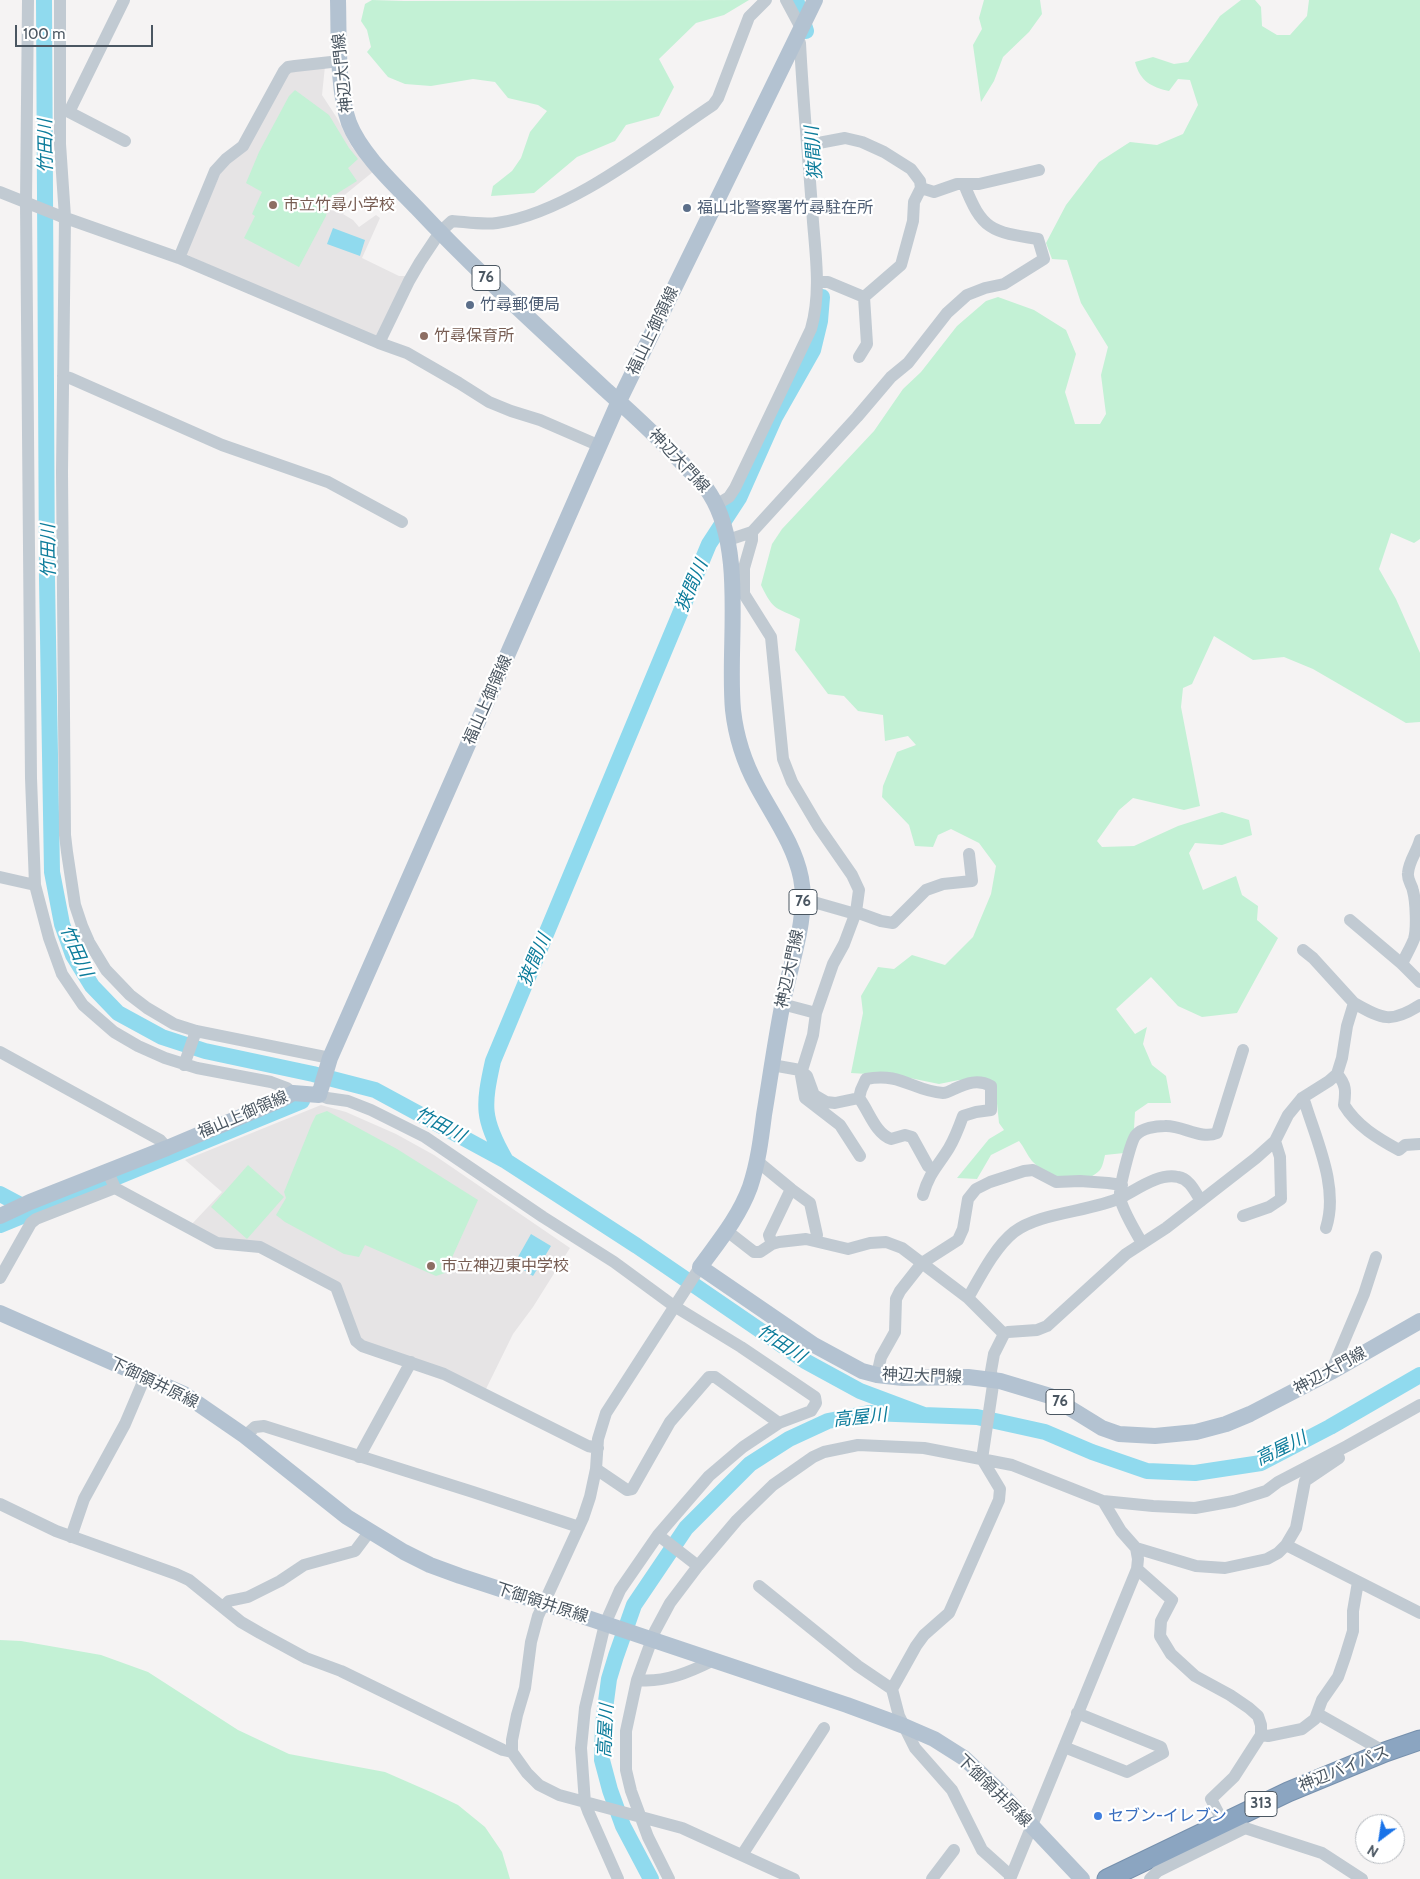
<!DOCTYPE html>
<html>
<head>
<meta charset="utf-8">
<style>
  body { margin:0 }
  #map { position:relative; width:1420px; height:1879px; overflow:hidden; background:#f5f3f3; font-family:Cabin,sans-serif }
  canvas { display:block }
  .north { position:absolute; left:1355px; top:1814px; width:50px; height:50px; box-sizing:border-box; background:#fff; border:1px solid #b7bbc0; border-radius:50%; rotate:211deg; font-size:14px; font-weight:700; line-height:20px; text-align:center; color:#4a5661 }
  .north::after { content:''; display:block; margin:auto; width:18px; height:22px; background:#1a73e8; clip-path:polygon(50% 0,100% 100%,50% 72%,0 100%) }
  .scale { position:absolute; left:15px; top:25px; width:138px; height:22px; box-sizing:border-box; border:2px solid #4a5661; border-top:0; padding-left:6px; font-size:15px; line-height:18px; white-space:nowrap; color:#4a5661; -webkit-text-stroke:4px #fff; paint-order:stroke }
</style>
</head>
<body>
<div id="map">
<canvas width="1420" height="1879"></canvas>
<div class="north">N</div>
<div class="scale">100 m</div>
</div>
<script>
const context = document.querySelector('canvas').getContext('2d');
context.lineJoin = 'round';
function paint(path, color) {
  context.fillStyle = color;
  context.fill(path, 'evenodd');
}
function trace(path, color, width, dash) {
  context.strokeStyle = color;
  context.lineWidth = width;
  context.lineCap = dash ? 'butt' : 'round';
  context.setLineDash(dash || []);
  context.stroke(path);
}
function label(font, color, halo, rows, align = 'center') {
  context.font = font + ' Cabin,"Noto Sans JP",sans-serif';
  context.lineWidth = 4.5;
  context.setLineDash([]);
  context.textBaseline = 'middle';
  context.strokeStyle = halo;
  context.fillStyle = color;
  for (const [text, x, y, turn = 0] of rows) {
    context.save();
    context.translate(x, y);
    context.rotate((+turn || 0) * Math.PI / 180);
    context.textAlign = isNaN(turn) ? turn : align;
    if (halo) context.strokeText(text, 0, 0);
    context.fillText(text, 0, 0);
    context.restore();
  }
}
paint(new Path2D(`
  M325,66L322,95L337,118L352,147L374,171L336,202L348,208L343,214L353,220L359,227L376,215L380,218L362,258L399,276H408L381,333L371,338L185,254L225,163L284,76L294,69Z
  M321,1105L346,1112L396,1134L434,1155L570,1248L533,1307L513,1334L485,1391L358,1339L338,1284L257,1242L218,1239L191,1225L222,1192L185,1160Z`), '#e6e4e5');
paint(new Path2D(`
  M372,0L404,1L749,0L724,15L696,23L659,59L674,87L659,116L626,125L615,141L577,157L534,193L491,196L493,186L512,171L521,158L530,132L547,111L538,105L508,98L495,82L473,79L431,86L405,84L388,77L367,52L371,47L367,30L361,21L365,4Z
  M984,0H1040L1042,14L1029,32L1003,57L994,81L981,102L973,45L982,29L979,18Z
  M1241,0H1255L1261,7L1262,26L1277,35H1290L1307,16L1309,0H1420V539L1414,543L1391,533L1379,569L1396,599L1420,653V722L1406,723L1313,669L1284,657L1253,660L1214,636L1192,684L1183,688L1181,707L1200,806L1184,810L1133,798L1119,810L1097,841L1102,847L1134,846L1178,826L1222,812L1249,820L1252,835L1222,845L1195,843L1189,853L1203,890L1236,876L1242,895L1258,906L1257,920L1278,938L1237,1013L1202,1017L1178,1006L1151,977L1116,1009L1135,1034L1147,1027L1143,1044L1152,1065L1166,1076L1171,1103H1148L1135,1112L1134,1129L1124,1153L1105,1155C1104,1159 1103,1166 1100,1170C1084,1188 1047,1178 1032,1161C1027,1155 1024,1147 1019,1141L991,1155L977,1179L957,1178L989,1139L1004,1130L999,1123L995,1084L959,1080L939,1084L900,1076L851,1073L863,1013L861,996L878,967L894,969L912,955L945,965L973,937L991,894L996,866L979,843L951,829L938,835L933,847L915,846L909,825L882,797L883,786L897,752L916,745L908,736L885,741L883,715L858,711L844,696L828,694L795,650L800,619C776,607 774,612 761,585L772,544L782,529L874,431L903,389L921,372L957,326L986,301L998,297L1034,310L1066,330L1076,354L1065,392L1075,424H1100L1106,414L1101,375L1108,347L1081,303L1067,260L1052,259L1046,243L1066,205L1099,162L1130,142L1157,145L1183,134L1198,105L1190,80L1178,79L1169,91C1151,87 1140,81 1135,62L1153,57L1174,64L1188,62L1220,16Z
  M295,90L329,115L349,148L358,159L348,168L357,181L330,198L326,216L299,267L244,238L255,216L252,214L262,192L246,183L259,152L289,96Z
  M327,1111L397,1149L478,1200L445,1273L436,1276L365,1245L359,1257L344,1254L285,1222L276,1215L286,1198L284,1192L312,1123L316,1115Z
  M248,1165L284,1197L247,1239L211,1207Z
  M0,1640L21,1641L101,1655L148,1672L238,1730L289,1754L385,1772L433,1793L458,1805L485,1827L502,1852L510,1879H0Z`), '#c3f1d5');
paint(new Path2D(`
  M333,228L365,240L360,256L327,244Z
  M531,1234L551,1246L533,1276L514,1264Z`), '#90daee');
trace(new Path2D(`
  M44,0L47,579L52,872L62,924L73,955L92,986L118,1013L162,1037L205,1051L313,1074L375,1090L506,1161L637,1246L805,1361L860,1391L924,1415
  M796,0L806,31
  M505,1159C482,1119 483,1106 493,1061L709,544L739,498L775,417L813,350L820,321L822,297
  M0,1194L32,1211
  M0,1225L302,1101
  M651,1879L623,1826L610,1790L602,1760L603,1724L609,1679L616,1656L634,1605L686,1528L750,1464L789,1439L828,1421L869,1413L977,1417L1045,1432L1092,1452L1147,1471L1195,1473L1261,1463L1330,1427L1420,1375`), '#90daee', 16);
const highway = new Path2D(`
  M1107,1879L1288,1792L1385,1752L1420,1740`);
trace(highway, '#7690ad', 21);
trace(new Path2D(`
  M28,0L26,203L31,778L35,885L49,938L62,974L83,1005L114,1032L138,1046L165,1058L197,1068L271,1082L287,1088L293,1093
  M60,0V144L65,217L62,472L65,835L67,852L75,905L82,926L89,942L106,970L130,995L147,1008L174,1024L196,1031L330,1058
  M124,0L69,112L125,141
  M786,0L801,28
  M808,145L845,138L862,142L884,152L911,169L920,181L921,188L914,202L913,221L901,265L864,297L828,282H817
  M921,188L934,192L957,184H979L1039,170
  M0,192L60,216L179,258L379,343L407,353L459,383L489,402L511,411L540,420L600,446
  M179,258L215,171L226,159L243,146L284,71L288,67L295,66L340,61
  M379,343L409,281L420,262L440,232L452,221C466,222 483,225 497,223C569,213 653,145 713,105L718,98L749,17L766,0
  M859,357L867,344L864,297
  M63,376L70,378L222,445L328,482L402,522
  M716,505L729,497L735,488L811,329C821,294 816,258 813,222C809,163 803,103 800,43L796,40
  M752,532V540L744,568V594L771,637L783,759L792,782L818,826L852,875L859,890L856,912L844,944L833,964L816,1013L813,1035L803,1067L800,1070L805,1098L840,1125L860,1156
  M728,540L752,532L857,417L891,377L908,363L947,313L967,295L985,288L1004,284L1044,259L1038,239C991,232 982,230 964,184
  M0,877L35,885
  M803,899L852,913L856,912L881,921L893,923L926,890L943,884L972,881L969,854
  M1350,920L1402,964L1420,982
  M1303,950L1313,958L1354,1003C1383,1020 1392,1023 1420,1005
  M1402,964C1406,955 1411,947 1414,939C1417,929 1416,902 1413,891C1412,884 1407,881 1408,873C1409,860 1417,852 1420,840
  M782,1004L816,1013
  M0,1052L160,1140L167,1148
  M184,1065L196,1031
  M772,1065L800,1070L807,1076L814,1095L826,1102L835,1103L859,1098C869,1111 875,1133 891,1139L905,1135L912,1137L928,1166L933,1169
  M1337,1074C1346,1084 1346,1091 1344,1105C1357,1126 1377,1138 1399,1150L1405,1145L1420,1144
  M319,1095L327,1098L348,1101L371,1110L425,1137L543,1217L614,1262L674,1306L741,1347L815,1397L816,1403L811,1411L779,1423L743,1447L709,1476L658,1535L620,1590L605,1624L585,1708L581,1748L585,1803L588,1811L618,1879
  M859,1098L861,1090L866,1079C901,1072 913,1091 943,1093C947,1093 950,1091 954,1089C967,1083 978,1079 991,1086V1110L976,1112L963,1116C959,1127 955,1138 949,1148C938,1166 929,1173 923,1195
  M1302,1098L1305,1103C1317,1142 1339,1188 1326,1228
  M757,1161L791,1189L769,1235L772,1244
  M107,1170L115,1188L217,1243L260,1247L336,1287L356,1341L362,1346L444,1374L588,1446L598,1448
  M791,1189L810,1203L817,1235L815,1240
  M1243,1216L1269,1207L1281,1199L1280,1157L1275,1141
  M727,1231L754,1252H760L772,1244L779,1242L806,1239L848,1249L870,1243L886,1242L902,1248L968,1298L1004,1334
  M1142,1243C1135,1231 1123,1211 1120,1198C1118,1191 1131,1140 1136,1135C1142,1128 1156,1126 1165,1126C1182,1125 1201,1140 1217,1133L1243,1050
  M700,1267L606,1413L598,1439L596,1469L590,1497L583,1518L538,1616L531,1642L525,1688L517,1715L512,1740V1752L527,1773L539,1785L559,1795L682,1828L794,1879
  M0,1278L31,1223L36,1219L115,1188
  M968,1298C980,1277 995,1247 1014,1232C1040,1212 1091,1212 1122,1197C1139,1188 1159,1173 1178,1177C1190,1179 1195,1192 1201,1201
  M1331,1372L1364,1294L1376,1257
  M877,1375L881,1357L895,1332L896,1299L900,1291L922,1263L958,1240L963,1229L968,1199L976,1189L990,1182L1024,1171L1033,1170L1056,1182L1080,1181L1108,1183L1122,1185
  M245,1436L255,1427L264,1426L473,1492L579,1527
  M359,1457L411,1362
  M596,1469L627,1490L632,1489L670,1422L709,1377H715L779,1423
  M1103,1501L1121,1531L1136,1548L1196,1566L1225,1568L1267,1559L1278,1553L1286,1545L1296,1528L1305,1481L1339,1458
  M0,1504L56,1531L176,1574L189,1580L241,1622L260,1633L306,1658L341,1671L503,1750L512,1752
  M658,1535L698,1566
  M71,1537L84,1499L125,1424L145,1377
  M1286,1545L1420,1613
  M1137,1569L1172,1600L1161,1621L1160,1636L1171,1654L1195,1676L1230,1695L1249,1708L1258,1716L1261,1725V1735L1234,1777L1211,1799L1223,1822
  M759,1586L858,1666L892,1689
  M223,1607L229,1601L248,1597L280,1581L304,1565L355,1551L370,1531
  M637,1680C665,1683 690,1672 714,1660
  M1318,1714L1385,1752
  M1261,1735L1268,1736L1302,1729L1315,1719L1322,1700L1338,1677L1345,1657L1353,1631V1611L1358,1582
  M1064,1747L1127,1772L1163,1753L1161,1747L1077,1713
  M742,1855L824,1728
  M1011,1876L982,1850L952,1790L915,1748L899,1716L892,1689L916,1646L924,1635L949,1613L999,1500L1000,1489L982,1459L993,1385L991,1371L994,1354L1004,1334L1008,1332L1037,1330L1047,1326L1126,1254L1166,1228L1256,1158L1275,1141L1288,1115L1302,1098L1329,1081L1337,1074L1342,1058L1347,1026L1354,1003
  M669,1879L648,1837L631,1791L626,1770V1731L637,1680L655,1631L670,1603L698,1566L737,1520L773,1485L813,1457L824,1452L858,1445L924,1448L1012,1465L1103,1501L1153,1506L1195,1508L1234,1501L1266,1491L1278,1482L1347,1446L1420,1405
  M932,1879L954,1850
  M1010,1879L1137,1569L1138,1559L1136,1548
  M1150,1879L1158,1871L1245,1828L1322,1853L1362,1879`), '#c1cad2', 12);
trace(new Path2D(`
  M338,0C339,37 337,89 349,123C361,154 395,185 417,208C477,272 543,331 607,391C634,415 661,440 686,467C694,475 704,484 710,494C746,551 727,645 733,710C736,737 744,762 757,786C773,816 794,844 801,878C809,918 789,967 782,1007C775,1043 770,1079 764,1115C761,1139 758,1163 750,1187C739,1217 719,1241 700,1267L814,1345L862,1371L877,1375L903,1378L968,1377L1000,1381L1050,1396L1102,1428L1119,1434L1155,1436L1196,1432L1226,1424L1250,1414L1331,1372L1420,1321
  M0,1216L30,1202L167,1148L283,1099L293,1093L319,1095L330,1058L619,401L815,0
  M0,1313L184,1394L245,1436L347,1517L404,1552L430,1565L460,1576L564,1610L847,1705L904,1726L934,1739L964,1758L996,1788L1082,1879`), '#b3c2d1', 16);
trace(highway, '#8ba5c1', 19);
for (const [x, y, r, color] of [
  [273,205,5,"#8d6e63"],
  [687,208,5,"#5c6f8a"],
  [470,305,5,"#5c6f8a"],
  [424,336,5,"#8d6e63"],
  [431,1266,5,"#8d6e63"],
  [1098,1816,5,"#3f7fe0"]
]) {
  const dot = new Path2D();
  dot.arc(x, y, r, 0, 2 * Math.PI);
  context.fillStyle = color;
  context.fill(dot);
  trace(dot, '#fff', 2);
}
for (const [x, y, w] of [
  [486,278,28],
  [803,902,28],
  [1060,1402,28],
  [1261,1804,32]
]) {
  const box = new Path2D();
  box.roundRect(x - w / 2, y - 12.5, w, 25, 4);
  context.fillStyle = '#fff';
  context.fill(box);
  trace(box, '#4a5661', 1);
}
label('bold 15px', '#4a5661', null, [
  ["76",486,278],
  ["76",803,902],
  ["76",1060,1402],
  ["313",1261,1804]
]);
label('16px', '#4a5661', '#fff', [
  ["神辺大門線",343,73,-96],
  ["福山上御領線",653,331,-64],
  ["神辺大門線",679,461,47],
  ["福山上御領線",488,700,-66],
  ["神辺大門線",790,969,-78],
  ["福山上御領線",243,1115,-23],
  ["神辺大門線",1330,1371,-29],
  ["神辺大門線",922,1376,2],
  ["下御領井原線",154,1383,26],
  ["下御領井原線",542,1603,18],
  ["神辺バイパス",1344,1769,-22],
  ["下御領井原線",994,1791,44]
]);
label('16px', '#785e54', '#fff', [
  ["市立竹尋小学校",283,205],
  ["竹尋保育所",434,336],
  ["市立神辺東中学校",441,1266]
], 'left');
label('16px', '#4e5e75', '#fff', [
  ["福山北警察署竹尋駐在所",697,208],
  ["竹尋郵便局",480,305]
], 'left');
label('16px', '#366cbe', '#fff', [
  ["セブン-イレブン",1108,1816]
], 'left');
label('italic 18px', '#0c7c9b', '#fff', [
  ["竹田川",46,146,-91],
  ["狭間川",814,153,-94],
  ["竹田川",49,551,-91],
  ["狭間川",692,586,-67],
  ["竹田川",76,951,66],
  ["狭間川",535,960,-67],
  ["竹田川",440,1125,28],
  ["竹田川",781,1344,33],
  ["高屋川",860,1418,-6],
  ["高屋川",1281,1449,-26],
  ["高屋川",606,1731,-87]
]);
</script>
</body>
</html>
